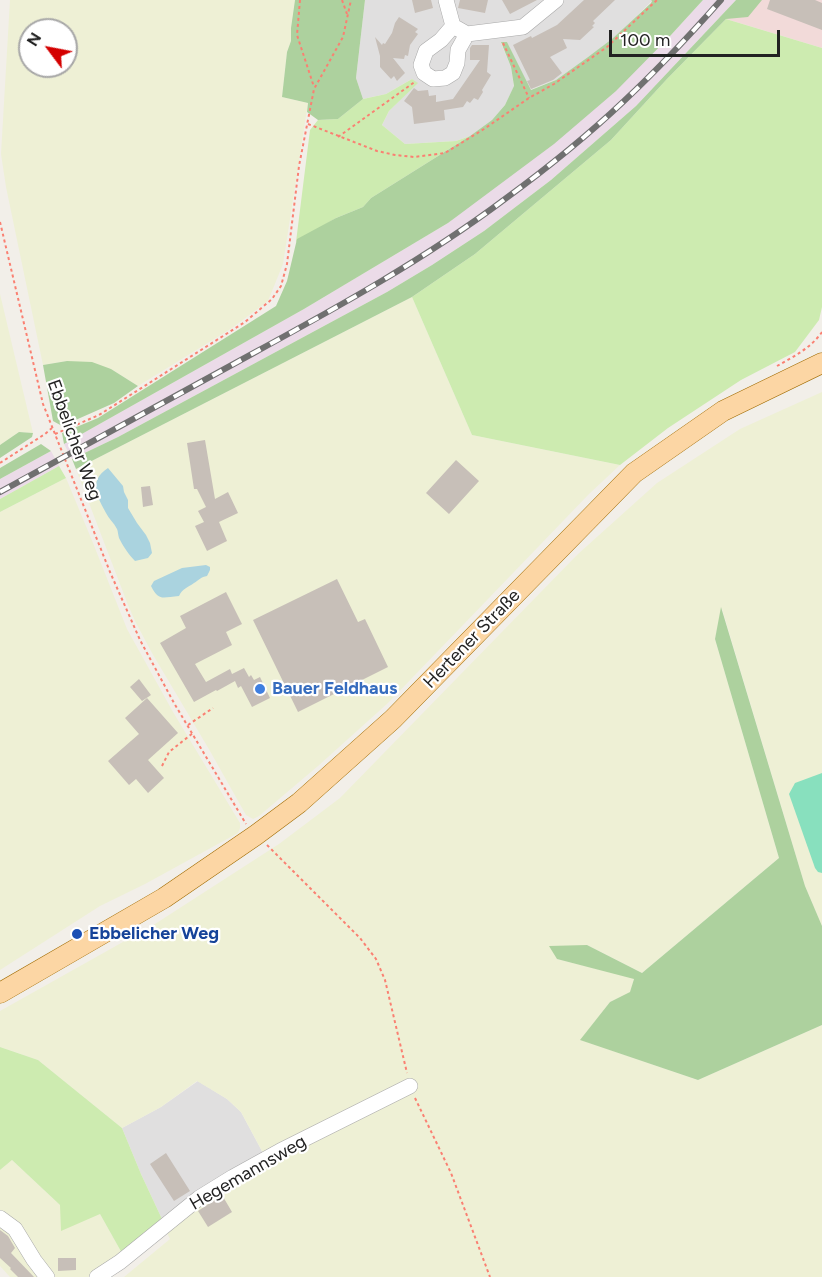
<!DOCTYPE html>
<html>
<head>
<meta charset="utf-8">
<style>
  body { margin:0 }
  #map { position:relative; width:822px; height:1277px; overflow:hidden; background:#f2efe9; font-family:Figtree,sans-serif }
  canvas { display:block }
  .north { position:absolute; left:18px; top:18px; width:60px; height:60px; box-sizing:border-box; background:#fff; border:2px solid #a7a7a7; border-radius:50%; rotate:302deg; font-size:16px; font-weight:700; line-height:24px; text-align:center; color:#222 }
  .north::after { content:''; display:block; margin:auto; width:21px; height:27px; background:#d40000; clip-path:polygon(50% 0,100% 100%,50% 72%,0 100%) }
  .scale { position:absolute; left:609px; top:30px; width:171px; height:27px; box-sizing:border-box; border:3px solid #222; border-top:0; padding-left:8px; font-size:18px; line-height:21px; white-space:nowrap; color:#222; -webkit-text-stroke:4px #fff; paint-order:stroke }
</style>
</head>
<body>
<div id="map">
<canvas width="822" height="1277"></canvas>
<div class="north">N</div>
<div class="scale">100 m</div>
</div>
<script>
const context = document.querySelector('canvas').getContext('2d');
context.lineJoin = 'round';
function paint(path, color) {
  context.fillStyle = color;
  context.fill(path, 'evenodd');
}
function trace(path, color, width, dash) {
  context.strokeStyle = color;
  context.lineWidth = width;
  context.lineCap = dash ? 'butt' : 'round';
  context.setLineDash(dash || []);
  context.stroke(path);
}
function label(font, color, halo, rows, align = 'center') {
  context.font = font + ' Figtree,sans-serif';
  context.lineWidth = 4.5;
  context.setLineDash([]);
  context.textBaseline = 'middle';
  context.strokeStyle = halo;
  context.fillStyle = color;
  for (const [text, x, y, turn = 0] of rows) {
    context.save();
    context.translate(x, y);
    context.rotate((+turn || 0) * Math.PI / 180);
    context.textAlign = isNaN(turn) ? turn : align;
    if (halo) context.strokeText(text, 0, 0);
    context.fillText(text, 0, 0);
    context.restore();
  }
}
paint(new Path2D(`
  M365,0H651L652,1L612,40L588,57L556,80L530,90L507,42L501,43L511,67L514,87L505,105L492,120L470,136L456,141L405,144L382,125L389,111L417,83L412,79L386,94L363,99L356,78Z
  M198,1081L227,1099L241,1112L263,1153L162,1219L141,1174L122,1128L161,1107Z`), '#e0dfdf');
paint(new Path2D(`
  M744,0H822V48L726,19Z`), '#f2dad9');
paint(new Path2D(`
  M703,0H736L636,106L551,180L484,231L432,265L387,292L118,437L72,459L64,444L304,309L448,223L671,35Z
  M51,451L59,466L0,499V479Z`), '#ebdbe8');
paint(new Path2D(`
  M10,0H295L291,28V41L287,52L282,97L308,103L283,264L268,301L232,328L138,386L111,369L67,361L43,365L6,187L1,154ZM30,30H66V66H30Z
  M0,294L33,433L19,432L0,445Z
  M412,297L472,435L620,465L589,494L388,703L318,766L259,816L253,819L246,815L210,751L152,653L135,621L128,605L76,469Z
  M822,392V926L805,886L722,609L715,639L779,858L642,973L587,945L557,959L634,978L631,992L610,1002L581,1040L698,1080L822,1025V1277H124L170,1239L166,1231L263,1153L241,1112L227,1099L197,1081L161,1107L122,1128L38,1060L0,1047V1011L155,924L279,844L340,798L578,554L657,483L740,429Z
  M66,478L93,543L127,629L173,712L240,823V828L238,833L145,884L100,906L0,970V512Z
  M12,1160L60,1205L100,1214L123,1255L89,1277H10L0,1266V1170Z`), '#eef0d5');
paint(new Path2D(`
  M726,19L822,48V307L819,320L795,352L741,380L668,428L620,465L472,435L412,297L475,254L611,140L667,79Z
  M412,79L418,83L389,111L382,125L405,144L456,141L470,136L371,198L363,207L336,218L296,242L310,130L318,120L338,119L363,99L386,94Z
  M59,466L66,478L0,512V499Z
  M0,1047L38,1060L122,1128L141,1174L162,1219L123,1255L100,1214L61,1231L60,1205L12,1160L0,1170Z`), '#cdebb0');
paint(new Path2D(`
  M295,0H365L356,78L363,99L338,119L318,120L307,112L308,103L282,97L287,52L291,41V28Z
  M651,0H703L671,35L616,91L554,144L448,223L304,309L64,444L62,433L98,418L276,306L287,281L297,239L336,218L363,207L371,198L470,136L492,120L505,105L514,86L511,67L501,42H507L531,90L556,80L588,57L612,39L651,3L652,1Z
  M736,0H762L748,17L726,19L667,79L611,140L475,254L412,297L76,469L72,459L118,437L387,292L432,265L484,231L551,180L636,106Z
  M67,361L92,362L111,369L138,386L114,403L62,426L53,421L43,365Z
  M19,432L33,433L32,437L0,458V445Z
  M41,444L51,451L0,479V468Z
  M721,607L805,886L822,926V1025L698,1080L580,1040L610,1002L630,992L634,979L557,959L549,946L587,945L642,973L779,858L715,639Z`), '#add19e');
paint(new Path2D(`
  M822,773V873L818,872L815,868L789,794L795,783Z`), '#88e0be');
paint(new Path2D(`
  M108,468L123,486L124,492L128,500V508L137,523L146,535L150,543L152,553L148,558L135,561C129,555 123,546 119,538C118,535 118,531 117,529C114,523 109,519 106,513C97,496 88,481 108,468Z
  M206,565L210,567V570L207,576C201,577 199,580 194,583C187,588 183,588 179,596C163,597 159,602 151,586L154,581L182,568Z`), '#aad3df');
paint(new Path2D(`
  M412,0H431L433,8L415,13Z
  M460,0H488L485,13L458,8Z
  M502,0H537L510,14Z
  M584,0H615L593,21L595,23L592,26L594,27L580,40L563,39L567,48L550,57L562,73L553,80L531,89L527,81L530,80L513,45L531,36L532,38L557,25Z
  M770,0H815L822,3V30L767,9Z
  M399,17L418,29L415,32L418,34L410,45L408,56L405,55L404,59L393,58L405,73L397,81L394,76L391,79L380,67V56L375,37L382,45L383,43L385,44L392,33L395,23Z
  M472,45H489L487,72L491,75L482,90L483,92L478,100L474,98L470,103L467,101L463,107L444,110L445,120L414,124L412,107L404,101L414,88L418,91L428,90L429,96L436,95V102L453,99L480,60H470V48Z
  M205,440L215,499L228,492L238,513L219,522L227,541L207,551L195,526L204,522L198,511L206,507L197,489H194L187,443Z
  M456,460L479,481L449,514L426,493Z
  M150,486L153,505L143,507L141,487Z
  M337,579L358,622L365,619L388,667L298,712L253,620Z
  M226,592L242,624L226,632L232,645L195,664L206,682L230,669L232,674L244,668L249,677L251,675L254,680L260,677L270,698L252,707L241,686L238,688L235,681L217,691L216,690L194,702L160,643L186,628L180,616Z
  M139,679L151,695L142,701L130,687Z
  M147,698L178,733L148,760L164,778L148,793L136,779L129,785L108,761L139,734L125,718Z
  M166,1153L190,1191L174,1201L150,1164Z
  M222,1195L232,1212L208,1227L198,1211Z
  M0,1230L8,1236L15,1248L11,1253L34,1277H18L10,1269L11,1268L0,1258Z
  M58,1258H76V1270L58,1271Z`), '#c7bfb8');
const minor = new Path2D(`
  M446,0L453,26L467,34L458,50L457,63L453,73L445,78L433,79L424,73L421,65L426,51L441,40L453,26
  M467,34L523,27L556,0
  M0,1218L15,1229L34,1260L47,1277
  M97,1277L120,1262L199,1198L233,1177L280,1151L410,1086`);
const major = new Path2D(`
  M0,993L164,898L256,835L299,803L393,719L634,473L723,411L822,363`);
trace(minor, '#a9a9a9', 16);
trace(major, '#a06b00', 21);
trace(new Path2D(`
  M300,0L297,35L314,87
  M342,0L347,14
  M503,43L529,98
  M308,124L377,151L395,155L414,157L445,153L484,129L529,98L554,84L607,47L657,0
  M338,137L416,81
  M0,222L43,404L110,572L140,640L174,703L246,824
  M777,366C793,357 811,348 822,332
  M55,434L99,415L245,322L272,299L281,286L287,264L299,166L314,89L343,37L351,0
  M0,463L45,434L52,428
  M188,725L213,708
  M162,766L169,752L193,733
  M267,845L360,938L376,959L385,980L407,1073
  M415,1098L451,1173L490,1277`), '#fa8072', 2, [3, 3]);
trace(minor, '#fff', 15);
trace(major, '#fcd6a4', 20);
const rail = new Path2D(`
  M0,492C83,446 167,401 250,355C338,307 425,259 505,199C546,169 587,136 624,101C658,69 690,35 721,0`);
trace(rail, '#707070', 6);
trace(rail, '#fff', 4, [11]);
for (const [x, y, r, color] of [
  [260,689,6,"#3f7fe0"],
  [77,934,6,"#1a4fb4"]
]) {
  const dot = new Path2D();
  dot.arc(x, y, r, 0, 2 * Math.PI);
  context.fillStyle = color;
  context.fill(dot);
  trace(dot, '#fff', 2);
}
label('18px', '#222', '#fff', [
  ["Ebbelicher Weg",74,440,70],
  ["Hertener Straße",472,639,-46],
  ["Hegemannsweg",248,1173,-30]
]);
label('bold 18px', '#366cbe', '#fff', [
  ["Bauer Feldhaus",272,689]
], 'left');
label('bold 18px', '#164399', '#fff', [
  ["Ebbelicher Weg",89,934]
], 'left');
</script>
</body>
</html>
